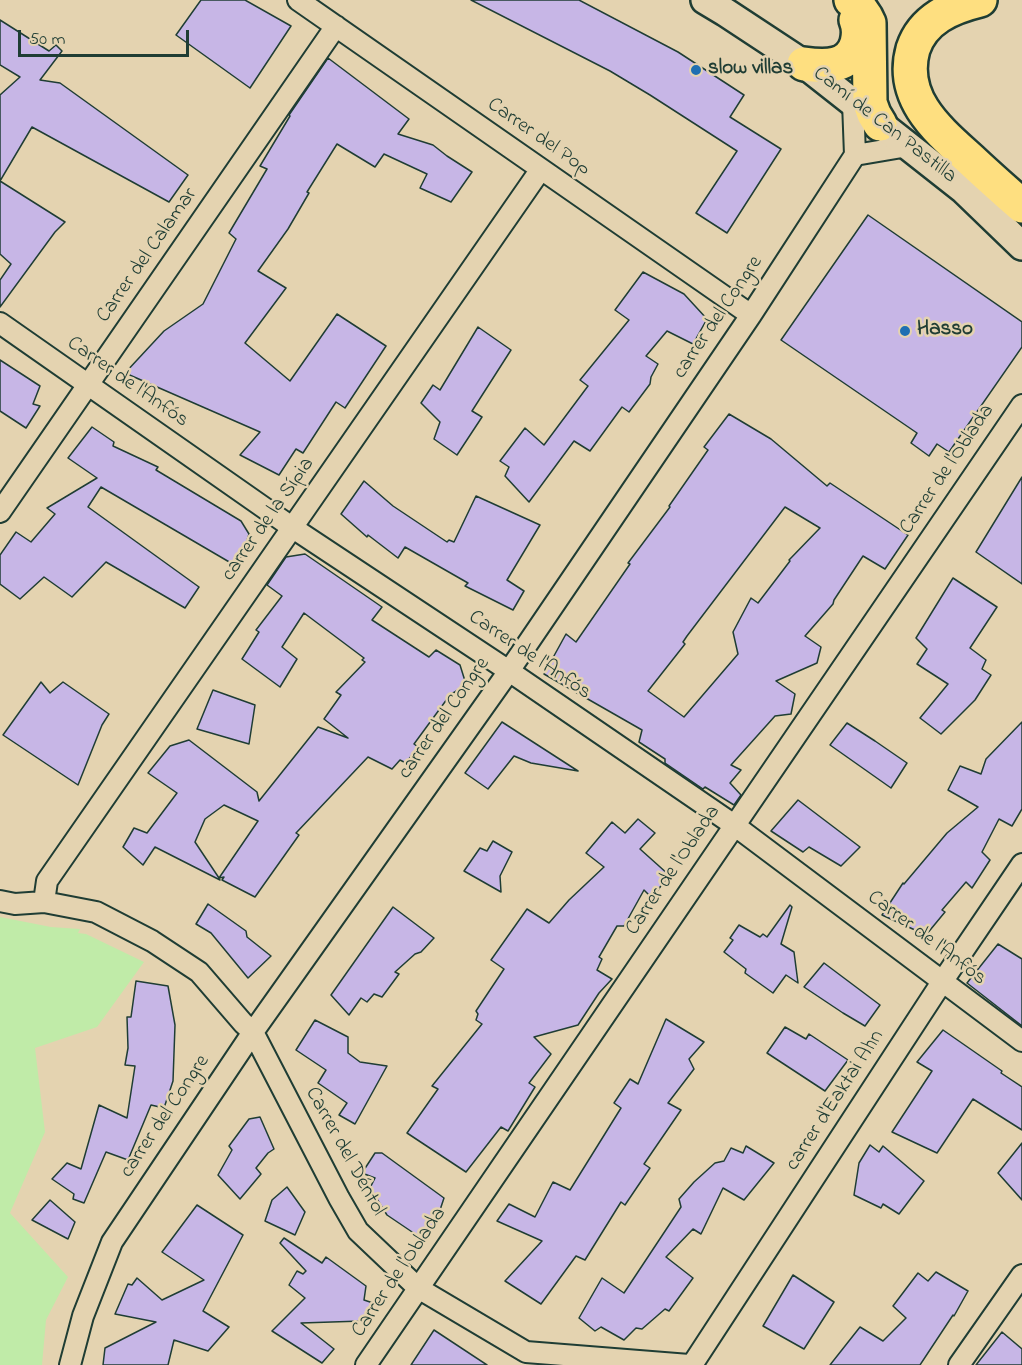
<!DOCTYPE html>
<html>
<head>
<meta charset="utf-8">
<style>
  body { margin:0 }
  #map { position:relative; width:1022px; height:1365px; overflow:hidden; background:#e4d3b0; font-family:"Indie Flower",sans-serif }
  canvas { display:block }
  .scale { position:absolute; left:18px; top:30px; width:171px; height:27px; box-sizing:border-box; border:3px solid #1f3d34; border-top:0; padding-left:8px; font-size:18px; line-height:21px; white-space:nowrap; color:#1f3d34; -webkit-text-stroke:4px #e4d3b0; paint-order:stroke }
</style>
</head>
<body>
<div id="map">
<canvas width="1022" height="1365"></canvas>
<div class="scale">50 m</div>
</div>
<script>
const context = document.querySelector('canvas').getContext('2d');
context.lineJoin = 'round';
function paint(path, color) {
  context.fillStyle = color;
  context.fill(path, 'evenodd');
}
function trace(path, color, width, dash) {
  context.strokeStyle = color;
  context.lineWidth = width;
  context.lineCap = dash ? 'butt' : 'round';
  context.setLineDash(dash || []);
  context.stroke(path);
}
function label(font, color, halo, rows, align = 'center') {
  context.font = font + ' "Indie Flower",sans-serif';
  context.lineWidth = 5;
  context.setLineDash([]);
  context.textBaseline = 'middle';
  context.strokeStyle = halo;
  context.fillStyle = color;
  for (const [text, x, y, turn = 0] of rows) {
    context.save();
    context.translate(x, y);
    context.rotate((+turn || 0) * Math.PI / 180);
    context.textAlign = isNaN(turn) ? turn : align;
    if (halo) context.strokeText(text, 0, 0);
    context.fillText(text, 0, 0);
    context.restore();
  }
}
paint(new Path2D(`
  M0,917L51,927L80,929L78,933L86,934L144,962L97,1027L35,1048L45,1132L10,1213L68,1277L46,1320L42,1365H0Z`), '#c0eba8');
const building = new Path2D(`
  M201,0H245L291,26L250,88L176,35Z
  M471,0H579L678,52L744,95L730,117L781,149L727,233L696,213L737,151L650,95L610,71Z
  M0,20L49,51L56,45L62,51L40,80L60,83L188,175L169,202L32,127L0,181L65,222L55,232L0,307V280L11,264L0,254V95L20,77L0,65Z
  M328,58L409,119L398,134L433,145L447,156L472,172L451,202L420,188L427,174L384,154L375,167L337,144L307,192L309,193L288,229L258,271L286,288L245,343L290,381L337,314L386,346L345,408L336,402L303,453L296,449L279,475L240,455L260,432L125,373L164,331L203,304L236,239L229,233L267,169L260,166L290,116L289,115Z
  M868,215L1022,322V347L949,452L937,444L929,456L911,443L917,433L781,340Z
  M643,272L684,294L707,319L693,344L667,331L646,356L658,364L651,377L650,384L629,412L622,407L590,451L574,441L529,502L505,476L509,467L500,461L525,428L544,445L588,386L580,380L629,320L615,310Z
  M478,327L511,350L472,411L482,417L457,455L434,439L440,422L421,403L433,385L440,390Z
  M0,360L40,386L33,404L40,406L26,428L0,411Z
  M729,414L771,439L827,486L830,483L908,535L885,569L863,556L834,600L833,604L805,636L821,647L817,663L776,681L795,694L791,714L775,716L731,765L741,770L730,783L741,795L734,805L705,787L703,789L665,763V759L639,742L642,730L544,674L566,634L576,642L630,564L628,563L670,507L669,506L708,450L704,447ZM785,507L820,528L789,560L790,561L758,603L751,598L733,632L738,654L684,717L648,691L685,644L683,642L687,636Z
  M92,427L114,442L113,446L158,467L156,470L241,521L249,534L242,557L231,563L101,487L88,507L199,587L185,608L106,562L72,597L44,577L20,599L0,584V555L16,532L31,542L55,514L47,508L97,478L68,458Z
  M1022,477V584L976,552Z
  M364,481L393,506L447,542L449,540L454,542L476,496L540,525L507,580L524,591L513,610L465,586L468,583L405,547L398,558L368,535L367,537L341,514Z
  M305,554L382,607L372,620L429,657L436,650L460,665L465,681L461,688L450,695L414,744L418,747L406,763L400,760L392,769L368,757L296,833L299,835L255,897L222,880L224,877L219,878L220,880L155,847L143,865L123,847L134,828L147,833L177,793L148,773L170,746L189,740L257,792L259,801L318,727L348,738L324,719L341,695L336,692L365,662L362,660L364,658L304,613L282,647L297,659L280,687L242,659L259,632L256,630L282,596L267,585L286,557ZM224,805L258,821L219,878L195,842L205,819Z
  M953,578L997,607L970,648L986,660L982,669L991,675L975,700L941,734L920,718L948,684L917,664L927,649L916,638Z
  M41,682L50,693L63,682L109,714L102,725L78,785L3,735Z
  M213,690L255,705L249,744L197,729Z
  M502,722L578,771L531,763L514,756L488,789L465,773Z
  M1022,722V809L1012,826L999,819L982,852L990,860L972,888L966,882L942,910L945,912L926,935L882,915L903,883L904,884L947,833L978,807L948,790L960,766L981,774L986,759Z
  M847,723L875,741L907,763L891,788L830,745Z
  M798,800L860,847L841,866L809,847L803,852L771,831Z
  M638,819L655,833L640,849L669,875L652,898L644,890L624,926H617L599,957L602,959L597,970L612,979L599,993L578,1025L534,1037L551,1054L529,1083L535,1087L508,1131L501,1127L466,1172L407,1133L438,1089L432,1086L482,1024L476,1020L478,1014L476,1011L504,969L491,960L527,909L549,923L569,900L604,867L586,853L612,822L625,833Z
  M493,841L512,852L500,876L501,892L464,871L480,848L487,851Z
  M208,904L246,931L247,937L271,956L248,978L211,933L196,924Z
  M790,905L792,907L781,944L794,952L798,983L786,975L773,993L745,973L746,969L724,952L733,940L730,938L739,925L760,937L763,934L767,937Z
  M393,907L434,938L421,952L415,954L395,972L399,974L382,997L374,994L367,1002L361,998L349,1015L331,995Z
  M998,944L1022,959V1026L967,983Z
  M824,963L880,1005L865,1026L843,1013L804,987Z
  M136,981L168,986L175,1025L173,1081L164,1108L151,1105L128,1160L106,1152L84,1203L73,1199L74,1194L52,1179L67,1163L81,1169L99,1105L127,1118L135,1066L125,1065L128,1048L127,1017H131Z
  M666,1019L704,1042L689,1059L694,1069L668,1103L681,1110L644,1164L650,1168L625,1205L621,1202L585,1260L576,1256L541,1304L505,1281L542,1241L497,1221L509,1204L535,1217L553,1182L570,1190L621,1108L614,1103L630,1079L638,1084Z
  M315,1020L348,1037V1053L360,1062L387,1066L355,1124L339,1115L347,1103L318,1083L326,1070L296,1050Z
  M785,1027L806,1039L809,1034L848,1060L825,1091L767,1053Z
  M943,1030L1002,1071L1001,1073L1022,1087V1130L973,1099L937,1153L892,1132L932,1071L917,1062Z
  M260,1117L274,1149L268,1153L256,1168L261,1174L240,1199L218,1175L232,1150L229,1146L249,1119Z
  M1022,1143V1200L998,1173Z
  M870,1145L879,1152L883,1146L924,1181L899,1214L883,1204L881,1208L854,1195L859,1163Z
  M746,1146L774,1163L744,1200L723,1188L701,1234L693,1229L666,1257L693,1278L669,1311L665,1309L642,1329L636,1328L624,1340L601,1327L595,1331L579,1318L602,1278L624,1293L681,1207L679,1199L694,1182L715,1163L724,1161L731,1148L743,1153Z
  M375,1153H382L444,1198L439,1213L444,1215L424,1240L387,1215L370,1188L375,1178L362,1173Z
  M287,1187L305,1212L295,1235L265,1221L272,1200Z
  M50,1200L75,1222L68,1239L32,1220Z
  M197,1205L243,1235L203,1311L229,1327L208,1351L174,1340L168,1365H103L105,1348L156,1322L115,1314L128,1284L132,1285L137,1278L162,1300L204,1280L162,1252Z
  M284,1238L322,1263L326,1257L366,1286L364,1300L373,1303L362,1321L301,1323L334,1349L322,1363L272,1331L305,1298L289,1285L297,1271L303,1274L306,1271L280,1243Z
  M936,1272L968,1291L954,1316L953,1315L920,1365H830L860,1327L883,1341L906,1318L893,1306L918,1273L928,1281Z
  M793,1275L834,1302L804,1349L763,1326Z
  M434,1330L487,1365H411Z
  M1002,1332L1022,1349V1365H976Z`);
paint(building, '#c7b6e6');
trace(building, '#1f3d34', 1.5);
const street = new Path2D(`
  M298,0L751,315
  M855,155L908,146
  M0,323L293,528L509,671L734,825L1022,1041
  M0,512L336,26
  M0,901L15,904L44,902L96,912L152,941L199,972L243,1023L253,1032L339,1198L358,1231L418,1288L526,1352L689,1365
  M44,902L47,881L541,169
  M70,1365L83,1316L112,1242L253,1032L509,671L751,315L855,155L853,102
  M366,1365L1022,405
  M692,1365L942,982L1022,864
  M959,1365L1022,1275`);
const secondary = new Path2D(`
  M705,0L725,12L804,64L964,190L1022,246`);
const highway = new Path2D(`
  M851,0C860,7 865,13 869,23L870,103L874,114L880,124
  M980,0C951,7 923,19 913,49C899,99 939,131 971,160C988,176 1005,191 1022,206
  M804,64C825,67 850,68 857,43C859,35 859,27 856,20`);
trace(street, '#1f3d34', 24);
trace(secondary, '#1f3d34', 32);
trace(highway, '#1f3d34', 38);
trace(street, '#e4d3b0', 20);
trace(secondary, '#e4d3b0', 27);
trace(highway, '#fedf80', 33);
for (const [x, y, r, color] of [
  [696,70,6,"#1f6fb2"],
  [905,331,6,"#1f6fb2"]
]) {
  const dot = new Path2D();
  dot.arc(x, y, r, 0, 2 * Math.PI);
  context.fillStyle = color;
  context.fill(dot);
  trace(dot, '#e4d3b0', 2);
}
label('bold 21px', '#1f3d34', '#e4d3b0', [
  ["slow villas",708,70],
  ["Hasso",917,331]
], 'left');
label('21px', '#1f3d34', '#e4d3b0', [
  ["Camí de Can Pastilla",884,126,38],
  ["Carrer del Pop",538,138,35],
  ["Carrer del Calamar",148,256,-55],
  ["carrer del Congre",719,318,-56],
  ["Carrer de l'Anfós",127,383,35],
  ["Carrer de l'Oblada",948,470,-56],
  ["carrer de la Sípia",269,520,-55],
  ["Carrer de l'Anfós",529,656,34],
  ["carrer del Congre",445,719,-55],
  ["Carrer de l'Oblada",674,871,-56],
  ["Carrer de l'Anfós",926,939,37],
  ["carrer d'Eaktai Ahn",836,1101,-57],
  ["carrer del Congre",166,1117,-56],
  ["Carrer del Déntol",344,1152,61],
  ["Carrer de l'Oblada",400,1273,-56]
]);
</script>
</body>
</html>
